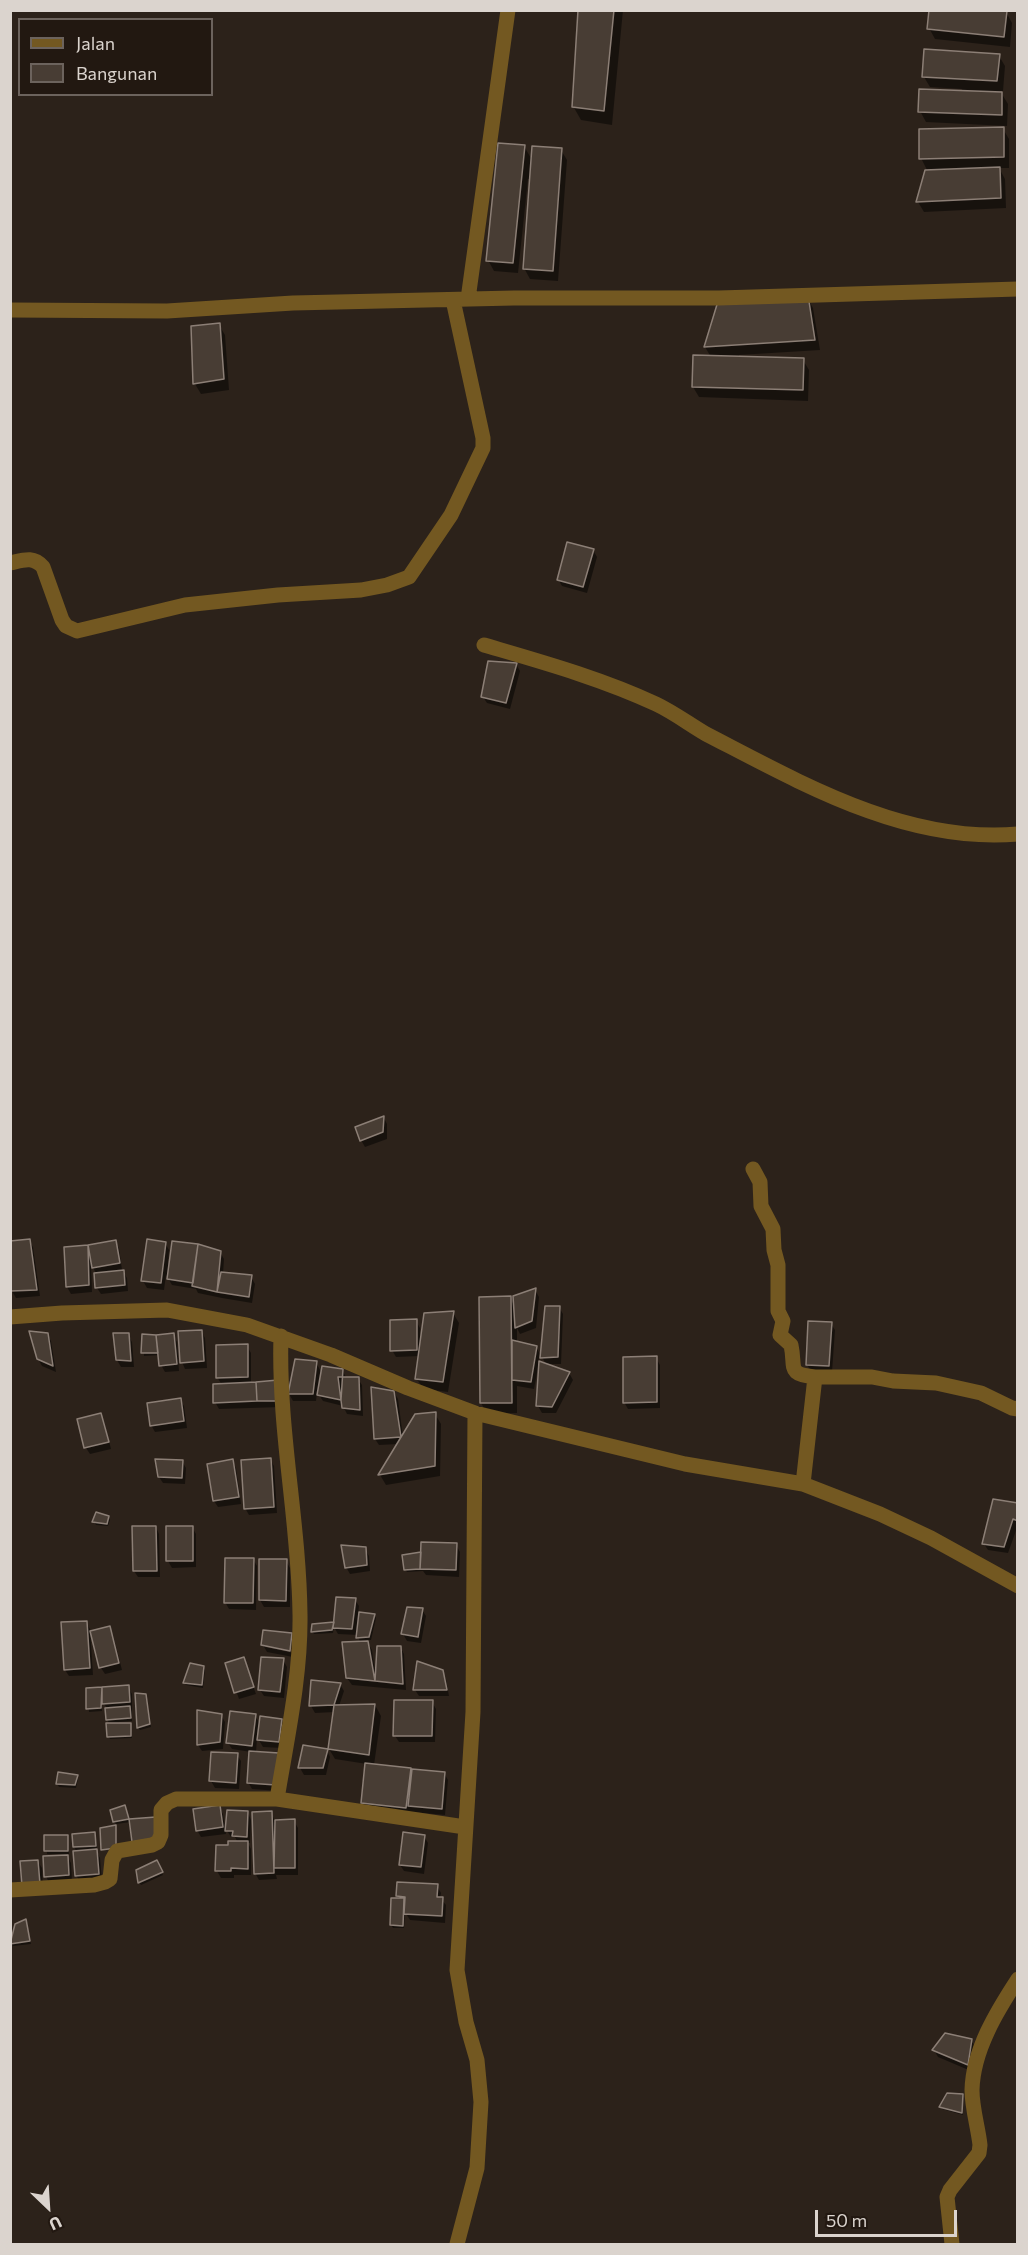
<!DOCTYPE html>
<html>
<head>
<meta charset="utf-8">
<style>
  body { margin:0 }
  #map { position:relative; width:1028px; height:2255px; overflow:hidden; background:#2c221a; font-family:Commissioner,sans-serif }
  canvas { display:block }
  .frame { position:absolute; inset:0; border:12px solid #dbd4ce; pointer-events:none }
  .legend { position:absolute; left:18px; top:18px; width:195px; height:78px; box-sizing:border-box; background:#221811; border:2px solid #6c635d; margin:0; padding:8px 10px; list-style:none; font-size:18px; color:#dbd4ce }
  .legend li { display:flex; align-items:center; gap:12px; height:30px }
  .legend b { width:30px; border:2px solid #6c635d }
  .north { position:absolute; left:18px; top:2177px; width:60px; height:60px; -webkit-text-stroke:4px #221811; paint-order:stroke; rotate:155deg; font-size:16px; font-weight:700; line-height:24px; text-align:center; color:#dbd4ce }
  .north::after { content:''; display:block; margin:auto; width:21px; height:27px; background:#dbd4ce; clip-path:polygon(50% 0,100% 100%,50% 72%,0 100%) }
  .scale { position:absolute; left:815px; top:2210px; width:142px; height:27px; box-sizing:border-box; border:3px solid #dbd4ce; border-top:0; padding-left:8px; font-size:18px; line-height:21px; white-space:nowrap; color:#dbd4ce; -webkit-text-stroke:4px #221811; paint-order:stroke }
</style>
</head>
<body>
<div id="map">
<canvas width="1028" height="2255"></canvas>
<div class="frame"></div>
<ul class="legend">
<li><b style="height:8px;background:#735821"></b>Jalan</li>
<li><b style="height:16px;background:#483d34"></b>Bangunan</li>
</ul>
<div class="north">U</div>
<div class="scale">50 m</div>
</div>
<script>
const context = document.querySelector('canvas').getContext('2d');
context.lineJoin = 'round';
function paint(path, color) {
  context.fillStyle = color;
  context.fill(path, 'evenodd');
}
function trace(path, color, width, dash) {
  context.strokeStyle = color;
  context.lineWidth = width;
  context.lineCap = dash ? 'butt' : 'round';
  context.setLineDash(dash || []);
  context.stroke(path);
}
paint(new Path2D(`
  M580,10H623L612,125L581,120L573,106Z
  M930,10L1006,12L1012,23L1010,47L935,39L929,28Z
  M999,56L1005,66L1003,91H1000L1008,104L1007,126L926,122L920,111L961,92L962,89L930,87L924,77Z
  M1003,129L1009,139V168H999L1005,179L1006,208L924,212L918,202L928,172L921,158Z
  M524,146L532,160L561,150L567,160L558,281L530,279L524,268L531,179H528L518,273L494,271L488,260Z
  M807,297L813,308L820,350L739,355V358L803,360L809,370L808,401L699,397L693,387L711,357L705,347L720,299Z
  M219,325L225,335L229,390L201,394L195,384Z
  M593,550L597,557L587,593L562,586L558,579Z
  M516,664L520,671L510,709L487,703L483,697Z
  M384,1118L387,1124V1139L365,1147L361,1140Z
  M29,1241L33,1247L40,1296L16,1298L12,1291L10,1243Z
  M115,1242L119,1248L122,1270L127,1278L128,1291L101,1294L97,1288V1275L91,1264L92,1292L71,1294L67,1287L66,1249Z
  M165,1243L169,1250L168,1265L220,1252L224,1259L223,1274L251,1277L255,1284L252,1303L222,1298L198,1293L196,1289L172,1285L166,1275L164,1290L147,1288L143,1281Z
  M535,1290L539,1297L536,1328L520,1334L517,1328V1343L536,1347L540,1354L538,1362L569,1373L573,1380L556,1413H542L538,1406L540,1368L538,1367L534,1389L517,1386V1413L487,1414L481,1403V1298H510L515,1307Z
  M559,1307L563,1314L561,1364H546L542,1357Z
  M453,1313L459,1323L448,1392L423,1389L417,1379L420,1356L396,1357L392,1350L416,1321L420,1328V1342H422Z
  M831,1324L835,1330L832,1372L811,1371L807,1365Z
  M201,1331L205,1338L207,1368L185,1369L182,1362Z
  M47,1334L51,1341L56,1372L42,1366L38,1359Z
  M128,1335L132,1342L134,1367H121L117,1360Z
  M143,1335H173L177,1342L179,1371L165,1372L161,1365L160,1355L144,1356Z
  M247,1346L251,1353V1383L277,1381L282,1407L219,1409L215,1402L222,1385L217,1377Z
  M656,1358L660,1365V1408L628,1409L624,1402Z
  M316,1363L322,1373L342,1370L346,1377L358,1379L362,1385L363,1416L347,1414L343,1406L323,1401L317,1392L316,1401H293L289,1394Z
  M394,1392L398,1399L403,1437L435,1414L441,1424L440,1476L386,1485L380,1475L399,1444L379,1445L375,1439Z
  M180,1400L184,1406L187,1428L155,1432L151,1425Z
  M100,1414L104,1421L111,1449L90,1454L86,1448Z
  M270,1459L274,1466L277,1513L249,1515L245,1508Z
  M182,1461L186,1468L185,1484L163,1483L159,1477Z
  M232,1461L236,1468L241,1504L218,1507L214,1501Z
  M1018,1505V1525L1008,1553L988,1550L984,1544Z
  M108,1517L110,1520L108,1526L96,1525L94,1522Z
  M156,1527L159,1534L160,1577H138L134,1571Z
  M192,1527L196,1534V1567L172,1568L168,1561Z
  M456,1545L460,1552L459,1577L426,1575L423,1571L407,1572L405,1569Z
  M365,1549L369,1556L370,1571L350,1574L346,1567Z
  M253,1559L257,1566L256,1610L229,1609L225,1602Z
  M286,1561L290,1568V1607H264L260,1600Z
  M355,1600L359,1606L358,1614L374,1615L376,1618L371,1640H366L372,1650L375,1671L400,1647L404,1654L406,1690L352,1685L347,1678L360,1643L358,1635L338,1634L334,1627L333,1633L314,1634L312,1631L335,1624Z
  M422,1610L426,1616L421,1643L407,1641L403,1634Z
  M86,1622L90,1629L93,1675L69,1676L65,1670Z
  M109,1628L113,1635L122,1670L105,1674L101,1668L92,1632Z
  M291,1635L295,1641L294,1650L265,1644V1647L294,1653L293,1657L267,1652L263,1645Z
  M243,1659L256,1694L239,1699L227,1664Z
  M283,1660L287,1667L284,1698L264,1696L260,1690Z
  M203,1667L205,1670L203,1688L186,1685L185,1683Z
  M442,1671L446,1679L449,1696H419L415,1690Z
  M313,1681L340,1684L344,1691L339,1706L375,1705L381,1716L374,1765L410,1769L413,1774L444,1773L448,1780L445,1815L412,1812L369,1813L362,1802L367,1764L335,1759L329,1749L335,1712L315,1713L311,1706Z
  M128,1687L132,1694V1721L119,1722L120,1724H130L132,1738L110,1739L108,1736L110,1725L107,1719V1708L102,1701V1711L89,1712L87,1689L101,1688L103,1693Z
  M147,1698L151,1727L140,1730L138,1727Z
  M432,1702L436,1709L435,1742H399L395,1736Z
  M221,1715L225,1722L223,1749L202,1751L198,1745Z
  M255,1716L261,1725L281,1720L285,1727L282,1748L263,1747L257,1737L256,1753L279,1791L252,1789L248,1782L251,1752L232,1749L228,1743Z
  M327,1750L330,1757L326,1775H304L300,1768Z
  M237,1755L241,1761L239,1789L215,1788L211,1781Z
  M77,1777L78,1779L76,1788L59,1787L57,1784Z
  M219,1807L223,1814L226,1834L201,1837L197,1830Z
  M126,1810L131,1822L116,1824L114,1822Z
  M248,1813L251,1820L250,1843H248L251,1849V1875H234V1878H221L217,1871L229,1847L238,1843L235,1837H231L226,1829Z
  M271,1813L275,1821H294L298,1828V1875H276L277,1879L259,1880L255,1873Z
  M95,1833L97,1848H95L100,1858L102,1881L80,1882L76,1875L77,1852L74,1847Z
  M67,1836L69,1854H47L46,1837Z
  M424,1836L428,1843L424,1874L404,1871L400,1865Z
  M67,1856L71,1863L72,1882L49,1883L46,1876Z
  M38,1862L42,1868L43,1891L27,1892Z
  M157,1862L163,1875L141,1885L139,1882Z
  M437,1886L441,1893L440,1898L446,1905L445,1923L410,1920L405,1912L404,1928H393L391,1925L399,1900L397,1896Z
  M27,1923L31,1944L13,1946L12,1944Z
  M971,2040L975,2047L971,2071L938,2057L934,2050Z
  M962,2095L963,2115L942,2109L941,2107Z`), '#0007');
const building = new Path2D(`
  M578,10H614L604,111L572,107Z
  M929,10L1007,11L1004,37L927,29Z
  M924,49L1000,54L997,81L922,77Z
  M919,89L1002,92V115L918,112Z
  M1004,127V157L919,159V129Z
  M498,143L525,145L513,263L486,261Z
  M532,146L562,148L553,271L523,269Z
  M1000,167L1001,198L916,202L925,170Z
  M808,295L815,340L704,347L719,298Z
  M220,323L224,379L193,384L191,326Z
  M693,355L804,358L803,390L692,387Z
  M567,542L594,549L583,587L557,580Z
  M488,661L517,663L506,703L481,697Z
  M384,1116L383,1132L360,1141L355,1127Z
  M30,1239L37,1290L11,1291L10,1241Z
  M147,1239L166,1242L161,1283L141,1281Z
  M116,1240L120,1263L92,1268L88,1245Z
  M172,1241L198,1244L193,1283L167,1279Z
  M198,1244L221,1251L217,1292L192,1286Z
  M88,1245L89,1285L66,1287L64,1247Z
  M124,1270L125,1285L95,1288L94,1273Z
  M221,1272L252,1275L249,1297L217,1292Z
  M536,1288L532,1321L515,1328L513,1296Z
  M511,1296L512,1403H480L479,1297Z
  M545,1306H560L558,1357L540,1358Z
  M454,1311L443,1382L415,1379L424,1313Z
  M417,1319V1350L390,1351V1320Z
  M808,1321L832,1322L829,1366L806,1365Z
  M202,1330L204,1361L180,1363L178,1331Z
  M29,1331L48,1333L53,1366L37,1359Z
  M113,1333H129L131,1361L116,1360Z
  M174,1333L177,1364L159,1366L156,1335Z
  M142,1334L156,1335L158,1353H141Z
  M512,1340L537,1346L531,1382L512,1380Z
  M248,1344V1377L216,1378V1345Z
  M657,1356V1402L623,1403V1357Z
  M295,1359L317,1361L313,1394H288Z
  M539,1361L570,1372L552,1407L536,1406Z
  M322,1366L343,1369L341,1400L317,1395Z
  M338,1377H359L360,1410L342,1408Z
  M278,1380L279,1401H257L256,1382Z
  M256,1382L257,1401L213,1403V1384Z
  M371,1387L394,1391L401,1437L374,1439Z
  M181,1398L184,1421L150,1426L147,1403Z
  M436,1412L435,1466L378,1475L415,1414Z
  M101,1413L109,1442L84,1448L77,1419Z
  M271,1458L274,1507L244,1509L241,1460Z
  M155,1459L183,1460L182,1478L158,1477Z
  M233,1459L239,1497L213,1501L207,1464Z
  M993,1499L1018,1503V1521L1013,1519L1004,1547L982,1544Z
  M96,1512L109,1516L107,1524L92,1522Z
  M132,1526H156L157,1571H133Z
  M166,1526H193V1561H166Z
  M421,1542L457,1543L456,1570L420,1569Z
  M341,1545L366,1547L367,1565L345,1568Z
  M421,1552L420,1569L404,1570L402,1555Z
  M225,1558H254L253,1603H224Z
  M259,1559H287L286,1601L259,1600Z
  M336,1597L356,1598L352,1629L333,1628Z
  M407,1607L423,1608L418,1637L401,1634Z
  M359,1612L375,1614L369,1637L356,1638Z
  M87,1621L90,1668L64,1670L61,1622Z
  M334,1622L332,1630L311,1632L312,1624Z
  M110,1626L119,1663L99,1668L90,1631Z
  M263,1630L292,1633L290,1651L261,1645Z
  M368,1641L375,1681L346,1678L342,1642Z
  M377,1646H401L403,1684L375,1681Z
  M244,1657L254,1687L234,1693L225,1663Z
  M261,1657L284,1658L280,1692L258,1690Z
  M417,1661L443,1670L447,1690H413Z
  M190,1663L204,1666L202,1685L183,1683Z
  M311,1680L341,1683L334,1705L309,1706Z
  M129,1685L130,1702L102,1704V1687Z
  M102,1687L101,1708L86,1709V1688Z
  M135,1693L146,1694L150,1724L137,1728Z
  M394,1700H433L432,1736H393Z
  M375,1704L369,1755L328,1749L334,1705Z
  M130,1706L131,1718L106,1720L105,1708Z
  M197,1710L222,1714L220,1742L197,1745Z
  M230,1711L256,1714L252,1746L226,1743Z
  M260,1716L282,1719L279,1742L257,1740Z
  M106,1723H131V1736L107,1737Z
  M303,1745L328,1749L323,1768H298Z
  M249,1751L279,1753L276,1785L247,1783Z
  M211,1752L238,1753L236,1783L209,1781Z
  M365,1763L411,1768L406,1808L361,1803Z
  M412,1769L445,1772L442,1809L408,1806Z
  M58,1772L78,1775L75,1785L56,1784Z
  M125,1805L129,1819L113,1822L110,1810Z
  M220,1805L223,1827L196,1831L193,1809Z
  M227,1810L248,1811L247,1837L232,1836L233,1831H225Z
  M272,1811L274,1873L254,1874L252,1812Z
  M156,1817L158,1838L132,1842L129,1819Z
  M295,1819V1868H274L275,1820Z
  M116,1825V1848L101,1850L100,1828Z
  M95,1832L96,1846L73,1847L72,1834Z
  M403,1832L425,1835L421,1867L399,1865Z
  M44,1835H68V1851H44Z
  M228,1841H248V1869L231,1868V1871H215L216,1845H228Z
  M97,1849L99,1874L75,1876L73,1851Z
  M68,1855L69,1875L44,1877L43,1856Z
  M38,1860L40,1884L22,1886L20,1861Z
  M157,1860L163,1872L138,1883L136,1870Z
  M397,1882L438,1884L437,1897H443L442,1916L404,1914L405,1897L396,1896Z
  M391,1898H404L403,1926L390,1925Z
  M26,1919L30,1941L10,1944L15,1924Z
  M945,2033L972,2039L968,2065L932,2050Z
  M947,2093L963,2094L962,2113L939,2107Z`);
paint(building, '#483d34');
trace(building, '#8c7f76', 1.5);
trace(new Path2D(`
  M468,299L508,10
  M10,310L167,311L293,303L514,298H719L1018,289
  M10,563C24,560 33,556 43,567L62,620L66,626L77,631L185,605L278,595L361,590L387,585L409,577L451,515L483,448V438L453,300
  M484,645C542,662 600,678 656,704C673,712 689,724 706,734C801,783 906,844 1018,834
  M753,1169L760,1182L761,1206L773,1229L774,1250L778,1265V1311L783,1321L780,1335L791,1345C796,1368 786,1374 815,1377
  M10,1317L62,1313L167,1310L247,1325L331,1355L408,1388L475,1413L685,1464L803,1484L880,1514L931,1538L1018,1586
  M803,1484L815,1377H872L893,1381L936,1383L981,1393L1012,1408L1018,1409
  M277,1799C287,1738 301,1676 300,1614C299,1521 278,1430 281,1336
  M10,1890L94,1885L105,1882L110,1879L112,1860L117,1851L152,1845L158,1842L161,1835V1810L167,1803L176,1799H277L465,1827
  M457,2244L477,2168L481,2102L477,2060L466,2022L457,1970L473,1712L475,1413
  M952,2244L947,2197L950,2190L979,2153L980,2145C978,2127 972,2108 972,2090C973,2050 997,2011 1018,1979`), '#735821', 15);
</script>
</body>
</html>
